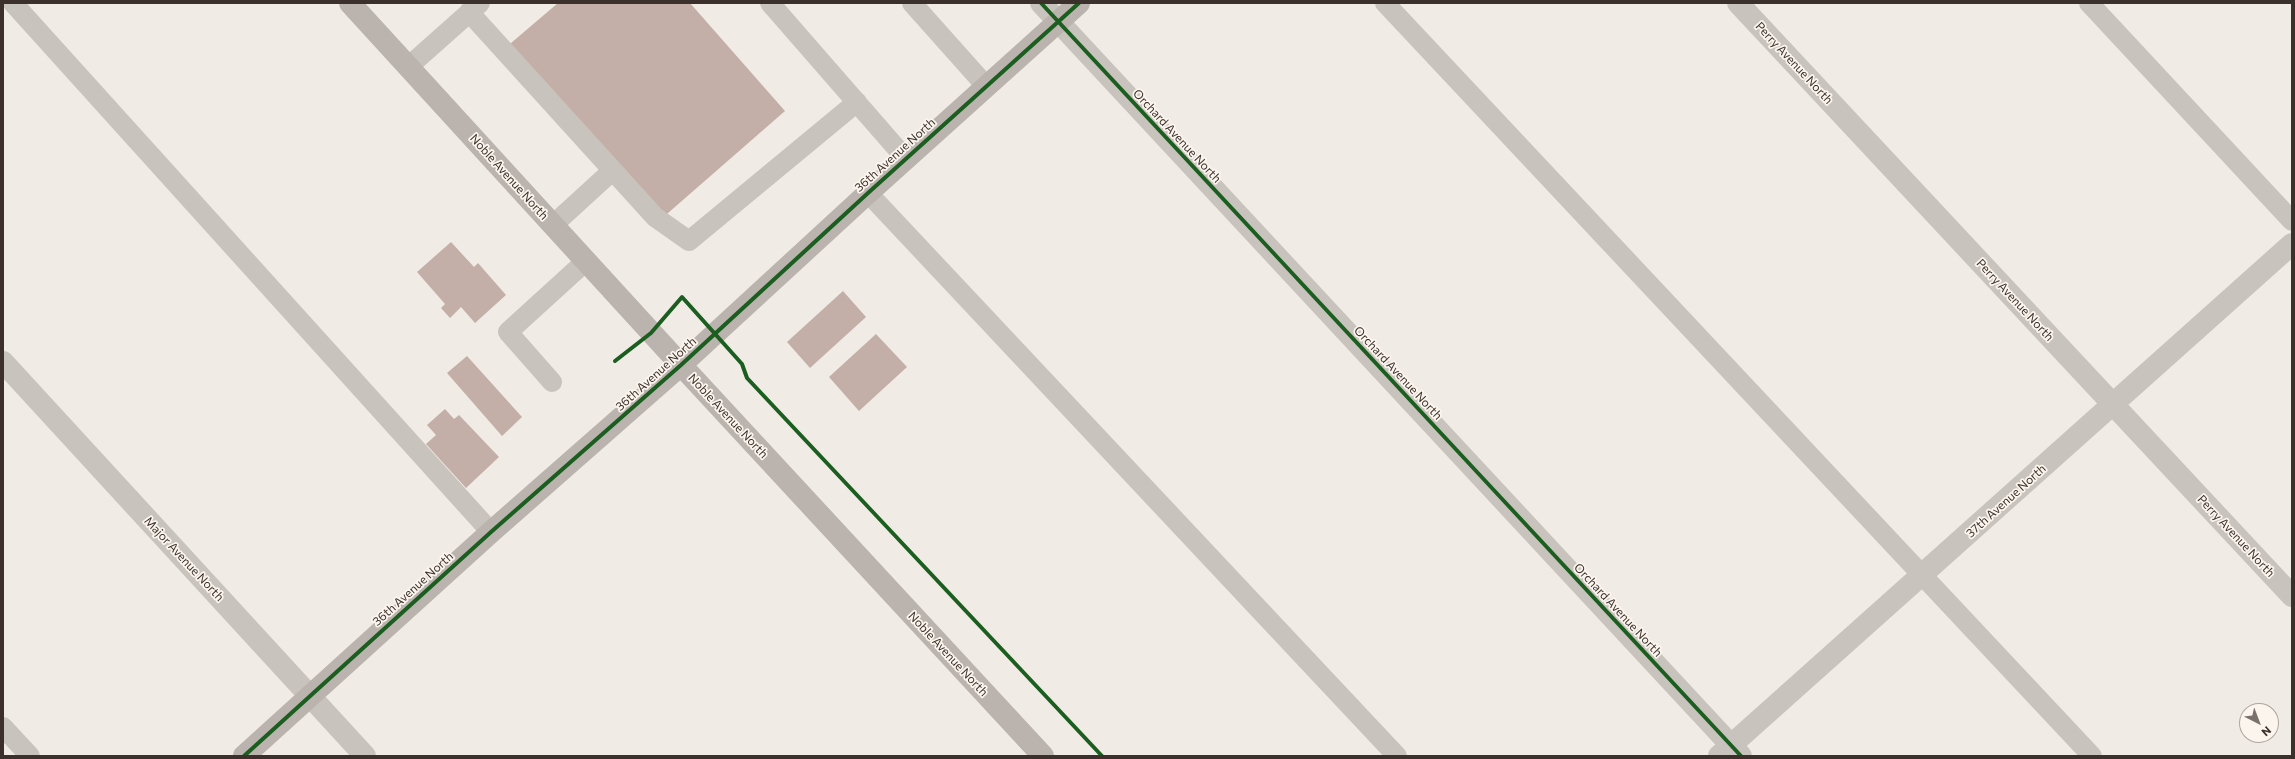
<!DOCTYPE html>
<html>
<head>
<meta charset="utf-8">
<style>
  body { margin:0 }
  #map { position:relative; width:2295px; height:759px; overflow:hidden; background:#f0ebe5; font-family:Commissioner,sans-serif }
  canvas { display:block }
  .frame { position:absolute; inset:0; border:4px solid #3b302b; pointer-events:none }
  .north { position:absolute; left:2239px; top:703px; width:40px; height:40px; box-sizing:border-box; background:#fbf5ee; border:1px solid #aea6a0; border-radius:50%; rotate:138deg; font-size:11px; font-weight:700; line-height:16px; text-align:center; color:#3b302b }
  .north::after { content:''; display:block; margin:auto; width:14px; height:18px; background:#7a716c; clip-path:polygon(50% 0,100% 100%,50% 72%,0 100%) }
</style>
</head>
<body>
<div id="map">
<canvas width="2295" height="759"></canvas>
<div class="frame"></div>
<div class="north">N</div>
</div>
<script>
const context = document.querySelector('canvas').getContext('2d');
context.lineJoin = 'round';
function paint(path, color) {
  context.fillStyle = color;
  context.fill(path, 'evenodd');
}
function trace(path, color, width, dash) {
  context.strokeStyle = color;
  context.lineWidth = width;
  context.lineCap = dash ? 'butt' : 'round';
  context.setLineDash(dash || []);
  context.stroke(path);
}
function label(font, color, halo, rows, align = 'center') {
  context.font = font + ' Commissioner,sans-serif';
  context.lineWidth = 3.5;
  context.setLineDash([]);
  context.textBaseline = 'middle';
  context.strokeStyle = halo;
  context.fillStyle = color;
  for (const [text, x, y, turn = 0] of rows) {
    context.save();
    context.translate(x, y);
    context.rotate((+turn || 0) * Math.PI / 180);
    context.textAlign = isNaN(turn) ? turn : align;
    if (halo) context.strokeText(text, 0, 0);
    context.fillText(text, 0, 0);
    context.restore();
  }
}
paint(new Path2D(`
  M558,3H690L785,111L660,220L504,49Z
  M451,242L474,267L478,263L506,295L475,323L461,307L450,318L441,308L445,304L417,272Z
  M843,291L866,317L810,368L787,342Z
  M876,334L907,367L859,411L829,377Z
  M467,356L522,417L502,436L447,373Z
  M445,409L454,419L459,415L499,457L466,488L426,444L436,435L427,425Z`), '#c3afa7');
trace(new Path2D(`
  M13,3L491,532
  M770,3L906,159
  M912,3L986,86
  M1385,3L2092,756
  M2089,3L2292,221
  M469,12L655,217L689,241L857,102
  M408,67L480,3
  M868,193L1397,756
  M553,225L612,171
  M552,382L508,332L586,261
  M3,727L30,756`), '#c9c3be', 20);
trace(new Path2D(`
  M1041,3L1741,756
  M1738,3L2292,596
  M3,362L365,756
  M1719,756L2292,244`), '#c9c3be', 22);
trace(new Path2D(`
  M350,3L681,365L1043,756
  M244,756L491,532L681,365L868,193L1079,3`), '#bab3ae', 22);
trace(new Path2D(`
  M1041,3L1741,756
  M615,361L651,333L682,297L742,364L747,378L1102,756
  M244,756L491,532L681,365L868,193L1079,3`), '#1b5e20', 4);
label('12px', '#3b302b', '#fbf5ee', [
  ["Perry Avenue North",1794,63,47],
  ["Orchard Avenue North",1177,136,47],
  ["36th Avenue North",895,155,-42],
  ["Noble Avenue North",509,177,48],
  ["Perry Avenue North",2015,300,47],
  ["Orchard Avenue North",1398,373,47],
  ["36th Avenue North",656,374,-42],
  ["Noble Avenue North",728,416,47],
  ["37th Avenue North",2006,501,-42],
  ["Perry Avenue North",2236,536,47],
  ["Major Avenue North",184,559,47],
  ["36th Avenue North",413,589,-42],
  ["Orchard Avenue North",1618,610,47],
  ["Noble Avenue North",948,654,47]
]);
</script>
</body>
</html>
